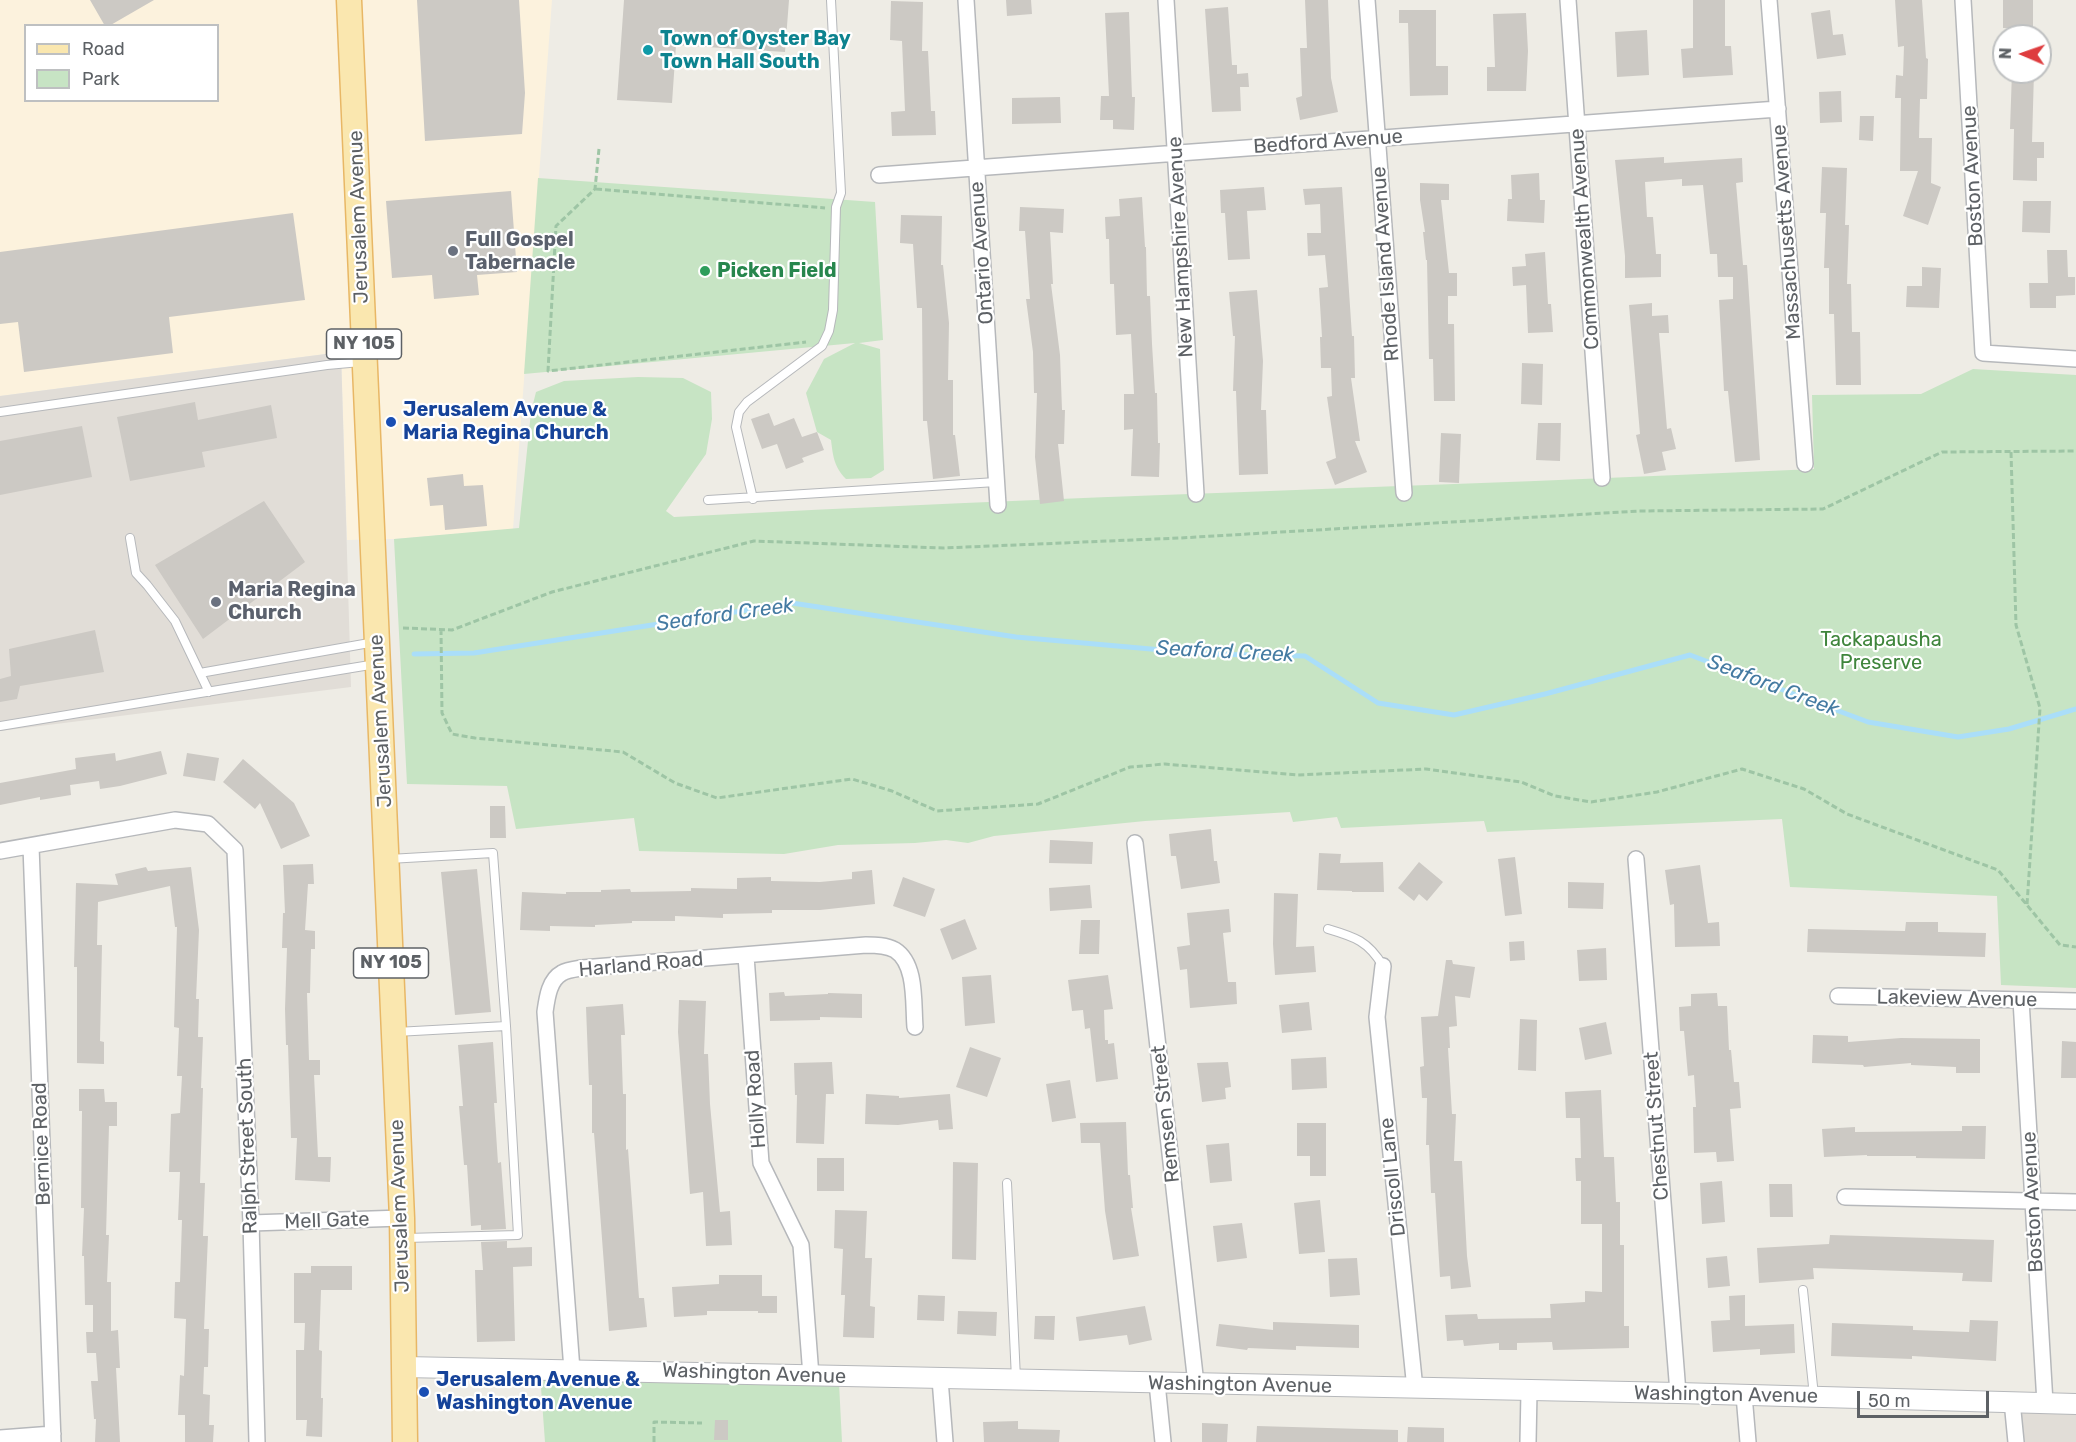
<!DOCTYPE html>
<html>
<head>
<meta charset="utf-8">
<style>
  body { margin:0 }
  #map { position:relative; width:2076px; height:1442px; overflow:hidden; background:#eeece5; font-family:Rubik,sans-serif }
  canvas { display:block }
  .legend { position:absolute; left:24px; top:24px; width:195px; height:78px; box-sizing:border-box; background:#fff; border:2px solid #bec0c1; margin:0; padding:8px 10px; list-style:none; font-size:18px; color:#5d6165 }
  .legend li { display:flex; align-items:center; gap:12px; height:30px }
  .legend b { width:30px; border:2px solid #bec0c1 }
  .north { position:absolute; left:1992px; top:24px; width:60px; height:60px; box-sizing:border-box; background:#fff; border:2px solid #bec0c1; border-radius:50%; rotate:272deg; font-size:16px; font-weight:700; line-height:24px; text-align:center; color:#5d6165 }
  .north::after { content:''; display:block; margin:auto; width:21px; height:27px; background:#de3c3e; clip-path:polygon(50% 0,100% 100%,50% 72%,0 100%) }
  .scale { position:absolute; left:1857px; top:1391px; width:132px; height:27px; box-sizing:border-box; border:3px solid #5d6165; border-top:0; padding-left:8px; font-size:18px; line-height:21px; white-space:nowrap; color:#5d6165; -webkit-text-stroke:4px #fff; paint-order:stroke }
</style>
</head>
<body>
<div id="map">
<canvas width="2076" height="1442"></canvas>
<ul class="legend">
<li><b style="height:8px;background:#fae7af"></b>Road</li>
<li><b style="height:16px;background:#c7e4c4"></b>Park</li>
</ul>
<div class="north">N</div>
<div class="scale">50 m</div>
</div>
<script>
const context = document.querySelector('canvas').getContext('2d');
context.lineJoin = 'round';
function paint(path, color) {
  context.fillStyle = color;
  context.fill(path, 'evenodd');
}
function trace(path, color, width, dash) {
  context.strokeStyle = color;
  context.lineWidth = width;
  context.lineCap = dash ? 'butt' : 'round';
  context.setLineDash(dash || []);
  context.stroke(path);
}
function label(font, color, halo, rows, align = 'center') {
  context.font = font + ' Rubik,sans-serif';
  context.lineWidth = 4.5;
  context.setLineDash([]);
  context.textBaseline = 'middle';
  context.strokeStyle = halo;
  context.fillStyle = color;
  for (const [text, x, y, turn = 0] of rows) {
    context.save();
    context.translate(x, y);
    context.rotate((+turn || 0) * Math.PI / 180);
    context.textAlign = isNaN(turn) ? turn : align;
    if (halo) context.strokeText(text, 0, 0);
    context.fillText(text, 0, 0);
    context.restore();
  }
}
paint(new Path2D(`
  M0,0H552L513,529L394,539L347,540L341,352L0,396ZM26,26H218V100H26Z`), '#fcf2dd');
paint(new Path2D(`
  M341,352L351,687L0,731V396Z
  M2020,1409L2076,1412V1442H2023Z`), '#e1ddd7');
paint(new Path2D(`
  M538,178L875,202L883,340L859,343L880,349L884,470L871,478L846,479C834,467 833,456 831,440L817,432L806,393L824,359L855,343L524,374Z
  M1973,369L2076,375V988L2001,985L1997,896L1790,887L1782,819L1487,832L1484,821L1341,828L1337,817L1293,822L1290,812L1145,821L994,836L968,843L946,840L915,843L838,845L784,854L639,851L634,818L516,829L507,786L407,784L394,539L519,528L531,412L536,392L564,381L638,377L683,378L711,392L712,419L706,454L666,511L674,517C1054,496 1434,487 1814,469L1812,395L1921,394Z
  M540,1374L839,1383L842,1442H545Z`), '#c7e4c4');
trace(new Path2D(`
  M414,654L474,653L792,603L1016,637L1207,654L1305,656L1378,703L1454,715L1545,694L1690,655L1868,722L1958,737L2009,729L2076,709`), '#aadef9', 5);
paint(new Path2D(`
  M90,0H154L109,26H105Z
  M417,0H519L525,93L522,134L425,141Z
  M624,0H789L785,52L676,45L672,103L617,100Z
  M1006,0H1031L1032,14L1007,16Z
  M1305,0H1328L1331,78L1338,112L1300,120L1296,98L1302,96L1300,48H1307Z
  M1693,0H1725V46H1731L1733,75L1683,78L1681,49L1693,48Z
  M1895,0H1922L1926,58L1928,59L1927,99H1920L1919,138H1932L1931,183L1941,187L1928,225L1903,216L1918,171H1900L1901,98H1895L1896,75L1903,76L1904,46L1898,47Z
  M2003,0H2033V28H2003Z
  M891,1L923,2L922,51H928L931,111H935L936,135L892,136L891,112L905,111L902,41L890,40Z
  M1228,7L1232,65H1237V74L1248,73L1249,87H1240L1241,111L1212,112L1205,9Z
  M1399,10H1436V66H1448V95L1410,96L1408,23H1399Z
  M1830,10L1833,35L1843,34L1846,55L1817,59L1811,13Z
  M1129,12L1132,97H1135L1134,130L1113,129V120H1100L1101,96H1109L1105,13Z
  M1526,13L1528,51L1526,91H1487V67H1495L1493,14Z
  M1647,30L1649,75L1617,77L1615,32Z
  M2012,72H2034L2032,142H2044V158H2037V181L2013,180L2014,129H2010Z
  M1841,91L1842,122L1820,123L1819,92Z
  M1060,97L1061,123L1012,124V98Z
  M1860,116H1874L1873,141L1859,140Z
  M1664,157V163L1742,158L1743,182L1736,183L1743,265H1747L1760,460L1735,462L1728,391H1724L1719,300L1733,299V277H1718L1717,254H1710L1703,185L1682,186V179L1645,182L1647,217H1653L1656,254H1661V277L1625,278V256L1615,160Z
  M1822,167L1847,168L1845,225H1849L1847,284H1851L1852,332H1860L1861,385H1836L1834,314H1829V268H1824L1826,213H1820Z
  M1539,173L1540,200H1545L1544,223L1507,221L1508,199H1512L1511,175Z
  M1420,183L1449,184V200H1441L1449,273H1457V296H1448V324H1454L1455,401H1434L1433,359H1429L1427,260H1426L1423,232H1425L1420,200Z
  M1264,187L1266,210L1247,211L1250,259L1228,260L1225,213H1221L1220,190Z
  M1342,187L1352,336H1354L1355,378H1351L1360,441H1355L1367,472L1335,485L1326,462L1336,458L1327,397L1332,396L1331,368H1321L1320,337H1322L1319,288L1328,287L1325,255L1308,256L1307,233H1321L1320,204L1305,205L1303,189Z
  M511,191L517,272L477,275L479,295L434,299L432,275L392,278L386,201Z
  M1142,197L1145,247H1146L1147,296H1150L1152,344L1155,393H1157L1158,443H1160L1159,477L1131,476L1133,429L1124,430V394H1134L1131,334L1116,335L1114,284H1110L1109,239H1106L1105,217L1120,216L1119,199Z
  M2023,201H2051L2050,233L2022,232Z
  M1020,207L1064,209L1063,233L1050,232L1053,284H1051L1060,355L1062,410H1065L1064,444H1058L1064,501L1040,504L1035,457L1037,393H1034L1033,352L1026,299H1030L1025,231H1019Z
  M293,213L305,300L169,317L173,353L24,372L18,322L0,324V252Z
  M901,215L942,216L941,265H943L949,323L948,380H953V435H955L960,476L933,479L927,421H923L922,308H917L913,244L900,243Z
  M2047,250H2067L2068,277H2075V295L2056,296V308H2030L2029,283H2048Z
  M1545,252L1548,304H1551L1553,332L1528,333L1526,285L1513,286L1512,267L1526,266L1525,254Z
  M1922,267L1941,268L1939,308L1906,307L1907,286H1922Z
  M1257,290L1263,361L1261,410H1266L1268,474L1239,475L1236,391H1233L1235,336H1233L1229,292Z
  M1652,303V316L1668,315L1669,333H1659L1667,429L1671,428L1676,449L1662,452L1666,470L1644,474L1636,435L1640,434L1629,305Z
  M1522,363L1543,364L1542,405L1521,404Z
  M195,402L198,420L271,405L277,438L202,452L205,467L130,481L117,417Z
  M769,413L774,426L794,418L802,437L817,432L824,450L802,458L804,462L786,469L777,444L762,449L751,419Z
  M1538,423H1561L1560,461L1536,460Z
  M82,426L92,477L0,495V441Z
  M1441,433L1461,434L1459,483L1439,482Z
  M463,474L464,486L483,485L487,526L445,530L443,505L430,506L427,478Z
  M264,501L305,562L203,639L155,565Z
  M95,630L104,672L20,686L17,699L0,702V679L11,676L9,649Z
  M161,751L167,774L120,786L100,789L99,781L70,785L71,795L40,800V797L0,805V783L76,769L75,758L115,753L116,761Z
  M187,753L219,758L215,781L183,776Z
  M243,759L294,803L310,836L281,849L260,803L255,809L223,782Z
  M490,806H505L506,838H490Z
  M1211,829L1214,861H1217L1220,883L1181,889L1176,856H1171L1169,834Z
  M1050,840L1093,842L1092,864L1049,863Z
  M1319,853L1341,854L1340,863L1383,862L1384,892H1352V891L1317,890Z
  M1515,857L1522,914L1505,916L1498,859Z
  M1419,862L1443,882L1427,901L1419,894L1414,901L1398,888Z
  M313,864L314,884H308L305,930L315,931V949H311L310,993H307L309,1060H320V1075H314L318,1157H331L330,1182L295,1180L297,1138H291L288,1045H286L285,1009L287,948H282L283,913H285L283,865Z
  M1700,865L1708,923L1719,922L1720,946L1675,947L1674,904L1670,905L1665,870Z
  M146,867L148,871L191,867L199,930L196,999H199L198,1037H203L201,1088H203L200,1183H205L203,1236H208L204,1329H209L208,1367H204L203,1394L210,1395L209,1425H214L213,1442H185V1415H178L180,1375L184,1376L186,1319L174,1318L175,1282H180L182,1220H178L180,1172H169L171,1114L180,1113L182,1076H177L179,1028L174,1027L177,927H175L170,886L98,902L97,945H102L100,1041L104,1042V1064L77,1063V967H74L76,883L118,885L115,874Z
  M477,869L491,1012L455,1015L441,872Z
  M872,870L875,904L820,910H772V913L723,914V918L675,916V921H632V923L595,925V927L550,926V931L520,930L522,892L566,894V892H601V890L630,889L631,892L691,891V888L737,889V878L771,877V881L820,882L852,879V872Z
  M903,877L935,889L925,917L893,906Z
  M1568,882L1604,883L1603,909L1568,908Z
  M1090,885L1092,908L1050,911L1049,888Z
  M1274,893L1298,894L1296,947L1314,946L1316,972L1275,975L1273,944Z
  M1229,909L1231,932L1223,933L1228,982H1236L1237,1004L1190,1008L1187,969L1180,970L1177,947L1190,945L1187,913Z
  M965,919L977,949L952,960L940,929Z
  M1081,920H1100L1099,954H1079Z
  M1906,922H1938V932L1986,933L1985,957L1807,952L1808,929L1905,931Z
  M1524,941L1525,960L1510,961L1509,942Z
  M1606,948L1607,980L1579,981L1577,950Z
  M1446,960H1452L1453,964L1475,967L1470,998L1455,996L1457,1026L1449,1027L1450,1048H1448L1452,1114H1456L1454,1161H1462L1467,1256L1471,1287L1451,1289L1450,1276L1440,1277L1435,1193H1431L1429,1145H1426L1427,1098H1422L1420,1067L1424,1066L1421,1017L1438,1016Z
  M991,975L995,1023L965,1026L962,977Z
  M1108,975L1113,1009L1104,1010L1105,1040H1108V1044L1114,1043L1118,1079L1096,1082L1090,1028L1085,1029L1083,1010L1072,1011L1068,980Z
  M784,992L785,996L828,994V993L862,994V1018L820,1017V1020L770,1021L769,993Z
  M1717,993L1718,1006H1727L1729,1050H1731L1734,1082H1739L1741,1108L1730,1109L1734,1161L1717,1162L1716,1152L1694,1153L1693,1107H1696L1694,1075L1688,1076L1684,1031H1680L1679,1007L1691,1006V994Z
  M679,1000L706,1001L704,1054H708L710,1104L720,1212L730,1211L732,1245L706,1246L703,1192L690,1194L678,1032Z
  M1309,1002L1312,1030L1282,1033L1279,1005Z
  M623,1004L625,1035H621L623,1094H626V1150L628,1149L639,1298H644L647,1327L609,1331L594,1133H592V1085H589L586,1007Z
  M1520,1019L1537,1020L1536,1071L1518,1070Z
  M1606,1022L1612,1054L1585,1060L1579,1028Z
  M1813,1035L1848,1036V1042L1901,1038L1980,1039V1073H1956V1067L1911,1065V1063L1864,1067L1863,1065L1812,1063Z
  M2062,1041L2076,1042V1078H2061Z
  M493,1042L497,1103H494L498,1163L501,1162L506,1229L481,1230V1225L471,1226L467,1165H464L459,1106H463L458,1045Z
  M970,1047L1001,1058L987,1097L956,1087Z
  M1326,1057L1327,1088L1292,1090L1291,1059Z
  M832,1062L834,1094H826L824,1144L796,1143L797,1095H795L794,1063Z
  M1228,1062L1231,1087L1225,1088L1226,1099L1202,1102L1197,1063Z
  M1070,1080L1076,1118L1052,1122L1046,1084Z
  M79,1089H104L105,1102H117V1126H109L106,1235H109L107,1282H111V1331L118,1330L120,1368H116L120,1442H95L96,1419H94L91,1381H98L96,1353H87L86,1332H93V1305H85L84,1256H82L84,1208H81L82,1111H79Z
  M1601,1090L1604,1157H1614L1616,1202H1620V1245H1624V1326H1629V1348L1553,1350L1552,1342L1517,1343V1350H1499V1343L1464,1346L1463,1340L1447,1341L1445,1315L1477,1314L1478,1319L1551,1318L1550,1304L1585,1302V1291L1602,1292V1224H1581V1181H1576L1575,1158H1581L1580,1118H1566L1565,1092Z
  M866,1094L899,1096V1098L950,1094L953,1129L939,1130L938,1120L898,1125L865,1124Z
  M1126,1122L1128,1175H1130L1133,1208H1131L1139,1256L1113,1260L1105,1211L1100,1143H1081L1080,1123Z
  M1297,1123H1326V1176H1310V1156H1297Z
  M1962,1126H1986L1985,1159L1916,1158V1156H1867V1155L1824,1157L1822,1129L1855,1127V1132L1962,1131Z
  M1229,1143L1232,1181L1210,1183L1206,1145Z
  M817,1158H844V1191H817Z
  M953,1162L978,1163L976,1260L952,1259Z
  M1722,1181L1725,1222L1702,1224L1700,1183Z
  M1769,1184H1792L1793,1217H1770Z
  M1320,1200L1325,1252L1299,1254L1294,1203Z
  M835,1210L867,1211L865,1258H872L870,1306L875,1307L874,1338L843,1337L845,1295H841L843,1249L834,1248Z
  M1242,1223L1247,1258L1217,1262L1213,1226Z
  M1830,1235L1994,1240L1992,1282L1962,1281L1963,1273L1813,1268L1814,1279L1759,1283L1757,1248L1829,1244Z
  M507,1241V1248L532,1247V1266L513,1267L515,1341L477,1342L475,1270H483L481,1242Z
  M1727,1256L1730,1286L1708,1288L1706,1258Z
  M1357,1258L1360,1295L1330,1297L1328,1259Z
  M311,1266H352V1290H321L319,1350L322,1351L321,1398H323L322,1437L306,1436L307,1420H296V1350H304L305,1323H294V1273H311Z
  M719,1275H762V1296H777V1313H758V1311H707V1315L674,1317L672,1287L719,1284Z
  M918,1295L945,1296L944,1321L917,1320Z
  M1745,1295V1326L1794,1324L1795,1353L1760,1355V1349L1713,1352L1711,1321L1730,1320L1729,1296Z
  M1145,1306L1152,1340L1129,1345L1127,1335L1079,1341L1076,1317Z
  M958,1311L997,1312L996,1336L957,1334Z
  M1035,1316H1055L1054,1340L1034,1339Z
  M1970,1320L1998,1321L1996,1361L1912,1356V1359L1831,1356L1832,1323L1913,1326V1330L1969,1332Z
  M1273,1322L1359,1325V1348L1296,1346V1350L1248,1348L1247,1350L1216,1346L1219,1324L1273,1330Z
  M715,1420H728V1440H714Z
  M1018,1421V1429L1060,1430L1059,1442H984L983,1422Z
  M1202,1423L1228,1424L1227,1442H1202Z
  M1257,1426L1398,1430V1442H1256Z
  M1408,1427L1444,1428V1442H1407Z`), '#ccc9c4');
const service = new Path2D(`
  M0,412L327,365L361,362
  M753,499L736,427L739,412L747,402L822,346L829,331L833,310L836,207L841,193L831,0
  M708,500L996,482
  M130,538L136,573L147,585L175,621L209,692
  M200,673L375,642
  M0,726L376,664
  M389,859L493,853L506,1026L396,1032
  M1328,929C1355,937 1368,941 1383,966
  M1007,1183L1016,1379
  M406,1238L518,1235L506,1026
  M1803,1290L1814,1396`);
const minor = new Path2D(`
  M966,0L998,505
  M1166,0L1196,494
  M1367,0L1404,493
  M1568,0L1602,478
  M1769,0L1805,464
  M1963,0L1983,353L2076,359
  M879,175L1778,109
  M1135,843L1196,1384
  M31,846L53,1442
  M0,851L175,820L208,824L235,850L251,1223L257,1442
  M1636,859L1678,1393
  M746,956L761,1163L801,1245L811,1376
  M1383,966L1377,1017L1415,1389
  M1838,996L2076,1001
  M2021,1000L2045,1403
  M1845,1197L2076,1202
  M251,1223L402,1218
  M572,1370L545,1012C547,998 549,980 562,973C567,970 576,969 582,968L866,945C875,945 886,945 895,950C917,964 913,1004 915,1027
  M940,1379L945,1442
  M1157,1383L1163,1442
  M1744,1395L1748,1442
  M2012,1401L2016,1442
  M0,1438L53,1434
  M1528,1442L1529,1392`);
const tertiary = new Path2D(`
  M404,1367L1678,1393L2076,1404`);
const primary = new Path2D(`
  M349,0L402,1218L405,1442`);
trace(service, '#b6b8bb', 10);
trace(minor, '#b6b8bb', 18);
trace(tertiary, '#b6b8bb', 22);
trace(primary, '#e8b765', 27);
trace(new Path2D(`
  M599,149L595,189L556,226L548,371L806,342
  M596,189L825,208
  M2011,452L2016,625L2040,708L2027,905
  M403,628L452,630L552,592L754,541L943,548L1180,538L1639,511L1823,509L1942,452L2076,451
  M441,629L442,713L452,734L475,738L623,752L675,783L717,798L852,779L892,791L937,811L1038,804L1130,767L1165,764L1298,775L1426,769L1521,782L1555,796L1591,802L1657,792L1742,769L1804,789L1847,814L1998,870L2060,945L2076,947
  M654,1442V1422L702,1423`), '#9ec5a5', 3, [6, 3]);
trace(service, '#fff', 8);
trace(minor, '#fff', 15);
trace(tertiary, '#fff', 20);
trace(primary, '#fae7af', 24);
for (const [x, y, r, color] of [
  [648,50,6,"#0f9aa8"],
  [453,251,6,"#6b7280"],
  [705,271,6,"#2e9e5b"],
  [391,422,6,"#1a4fb4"],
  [216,602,6,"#6b7280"],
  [424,1392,6,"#1a4fb4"]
]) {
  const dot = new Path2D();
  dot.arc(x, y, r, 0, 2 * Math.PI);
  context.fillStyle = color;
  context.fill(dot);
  trace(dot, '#fff', 2);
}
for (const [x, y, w] of [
  [364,344,75],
  [391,963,75]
]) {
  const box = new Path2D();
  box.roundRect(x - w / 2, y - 15, w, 30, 4.5);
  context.fillStyle = '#fff';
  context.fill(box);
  trace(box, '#5d6165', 1.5);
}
label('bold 18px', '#5d6165', null, [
  ["NY 105",364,344],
  ["NY 105",391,963]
]);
label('bold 20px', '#0d838f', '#fff', [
  ["Town of Oyster Bay",660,39],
  ["Town Hall South",660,62]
], 'left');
label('20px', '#5d6165', '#fff', [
  ["Bedford Avenue",1328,142,-4],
  ["Boston Avenue",1973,176,-93],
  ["Jerusalem Avenue",359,217,-92],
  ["Massachusetts Avenue",1787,232,-94],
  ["Commonwealth Avenue",1585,239,-94],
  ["New Hampshire Avenue",1181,247,-93],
  ["Ontario Avenue",982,253,-94],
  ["Rhode Island Avenue",1386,264,-94],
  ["Jerusalem Avenue",381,721,-93],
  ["Harland Road",641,965,-5],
  ["Lakeview Avenue",1957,999,1],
  ["Holly Road",756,1099,-94],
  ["Remsen Street",1166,1114,-96],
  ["Chestnut Street",1657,1126,-94],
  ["Bernice Road",42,1144,-92],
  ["Ralph Street South",248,1146,-92],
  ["Driscoll Lane",1393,1177,-96],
  ["Boston Avenue",2033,1202,-93],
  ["Jerusalem Avenue",400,1206,-92],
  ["Mell Gate",327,1221,-2],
  ["Washington Avenue",754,1374,2],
  ["Washington Avenue",1240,1385,1],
  ["Washington Avenue",1726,1395,1]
]);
label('bold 20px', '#5b616d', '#fff', [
  ["Full Gospel",465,240],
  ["Tabernacle",465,263],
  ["Maria Regina",228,590],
  ["Church",228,613]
], 'left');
label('bold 20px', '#27864d', '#fff', [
  ["Picken Field",717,271]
], 'left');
label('bold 20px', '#164399', '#fff', [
  ["Jerusalem Avenue &",403,410],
  ["Maria Regina Church",403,433],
  ["Jerusalem Avenue &",436,1380],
  ["Washington Avenue",436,1403]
], 'left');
label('20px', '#3f853c', '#fff', [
  ["Tackapausha",1881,640],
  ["Preserve",1881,663]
]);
label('italic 21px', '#457ba2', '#fff', [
  ["Seaford Creek",725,615,-8],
  ["Seaford Creek",1225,652,3],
  ["Seaford Creek",1773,686,21]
]);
</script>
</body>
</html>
